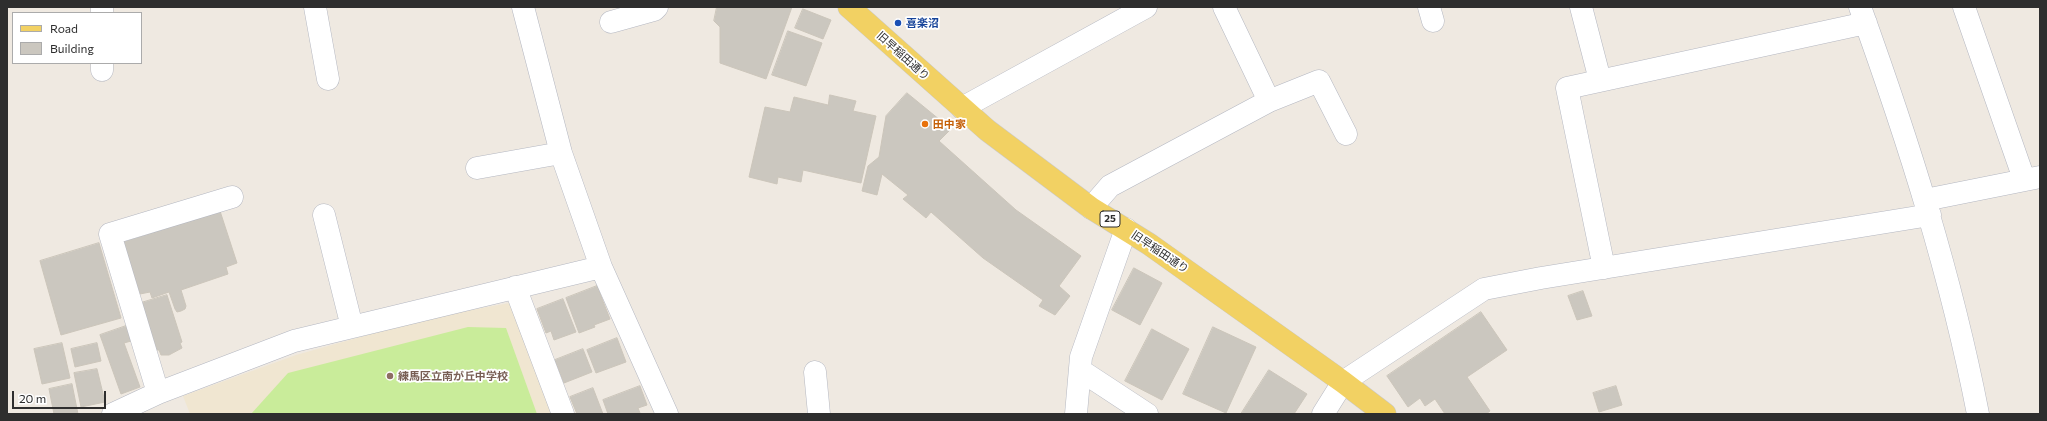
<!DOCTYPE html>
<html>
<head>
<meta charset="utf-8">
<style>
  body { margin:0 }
  #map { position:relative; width:2047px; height:421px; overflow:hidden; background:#efe9e1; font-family:Commissioner,sans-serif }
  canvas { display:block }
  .frame { position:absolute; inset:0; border:8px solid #2e2e2e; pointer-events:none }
  .legend { position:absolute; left:12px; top:12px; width:130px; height:52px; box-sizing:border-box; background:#fff; border:1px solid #ababab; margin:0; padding:5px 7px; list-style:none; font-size:12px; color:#2e2e2e }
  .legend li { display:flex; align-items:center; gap:8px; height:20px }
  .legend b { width:20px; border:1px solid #ababab }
  .scale { position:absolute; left:12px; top:391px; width:94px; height:18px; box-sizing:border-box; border:2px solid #2e2e2e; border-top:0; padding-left:5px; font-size:12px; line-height:14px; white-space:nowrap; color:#2e2e2e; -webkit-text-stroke:3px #fff; paint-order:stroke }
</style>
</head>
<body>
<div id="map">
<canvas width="2047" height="421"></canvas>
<div class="frame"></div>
<ul class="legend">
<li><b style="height:5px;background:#f2d163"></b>Road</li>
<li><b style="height:11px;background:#cbc7bf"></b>Building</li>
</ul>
<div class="scale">20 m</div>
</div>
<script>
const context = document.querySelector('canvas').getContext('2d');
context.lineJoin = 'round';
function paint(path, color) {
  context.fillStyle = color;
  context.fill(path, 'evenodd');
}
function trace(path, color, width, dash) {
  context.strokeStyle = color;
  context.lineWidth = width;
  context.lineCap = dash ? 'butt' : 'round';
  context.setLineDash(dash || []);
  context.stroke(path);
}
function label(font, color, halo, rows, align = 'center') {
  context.font = font + ' Commissioner,"Noto Sans JP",sans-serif';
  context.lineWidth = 3.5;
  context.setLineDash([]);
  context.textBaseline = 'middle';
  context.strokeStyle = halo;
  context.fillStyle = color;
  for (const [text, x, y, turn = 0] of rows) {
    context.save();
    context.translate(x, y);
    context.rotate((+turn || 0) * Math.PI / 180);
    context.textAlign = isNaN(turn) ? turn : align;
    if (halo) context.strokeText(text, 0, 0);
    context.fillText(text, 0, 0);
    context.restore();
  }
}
paint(new Path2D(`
  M515,302L554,414H190L183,396L296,355L432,317Z`), '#f0e6d1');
paint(new Path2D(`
  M468,327L506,328L537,414H251L288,373Z`), '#c9ec9a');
const building = new Path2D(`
  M717,7H792L766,79L720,63V27L714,21Z
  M803,9L831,20L823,39L795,28Z
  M788,31L822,43L806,86L772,75Z
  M907,93L951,129L939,141L1016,210L1081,256L1059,286L1070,296L1055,315L1039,306L1043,300L983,258L931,212L926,218L903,199L908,195L882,174L877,195L862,191L868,166L879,157L886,116Z
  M830,95L856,101L853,111L876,116L861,183L803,170L801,182L778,177L777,184L749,177L765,107L790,112L794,97L828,105Z
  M220,211L237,263L226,267L228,274L181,290L186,306L185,309L181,311L177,312L175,309L169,292L152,298L150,292L140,294L123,242Z
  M99,243L121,318L61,335L40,261Z
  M1134,268L1162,283L1140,325L1112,310Z
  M597,286L610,319L594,325L595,327L579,333L566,298Z
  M1583,291L1592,316L1577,320L1568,296Z
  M167,295L182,342L180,343L182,348L169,355H161L159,350H157L141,303Z
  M563,299L576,332L554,340L551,331L546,333L537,309Z
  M1481,312L1507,350L1467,377L1490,411L1486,414H1445L1435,399L1425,406L1420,398L1408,407L1387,376Z
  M126,326L131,341L124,343L140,387L121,394L100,335Z
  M1213,327L1256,347L1226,413L1183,394Z
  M1152,329L1189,349L1162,400L1125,381Z
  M617,338L626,362L596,373L587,350Z
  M62,343L70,378L42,384L34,349Z
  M97,343L101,361L75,367L71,349Z
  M583,349L592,372L564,383L555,360Z
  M97,369L105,402L81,407L74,373Z
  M1269,370L1307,394L1294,414H1241Z
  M72,384L78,414H54L49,389Z
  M640,386L647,405L638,408L640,413L608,414L603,400Z
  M1616,386L1622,405L1599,412L1593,393Z
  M593,388L603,414H577L570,397Z`);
paint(building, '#cbc7bf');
trace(building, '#cbc5ba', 1);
const minor = new Path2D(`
  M315,7L328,79
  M1224,7L1269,101
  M1429,7L1433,21
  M1581,7L1600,80
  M1860,7C1908,140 1951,275 1978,414
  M1964,7L2024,179
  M102,13V7
  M611,22L654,10L657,7
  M102,70V63
  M962,108L1146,7
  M477,168L561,153
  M1925,200L2040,177
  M1091,208L1110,186L1269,101L1319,81L1346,134
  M324,215L352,327
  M601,267L667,414
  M1604,268L1567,88L1866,23
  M515,287L563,414
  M1080,370L1147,414
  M815,372L819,414
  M158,393L110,234L232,197
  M113,414L158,393L294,341L601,267L561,153L523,7
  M1076,414L1081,357L1126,229
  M1323,414L1343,382L1484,289L1541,278L1930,215`);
const major = new Path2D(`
  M849,7L987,130L1091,208L1149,244L1343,382L1385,414`);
trace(minor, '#b4b7c1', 23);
trace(major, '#c9c9c9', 23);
trace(minor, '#fff', 22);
trace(major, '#f2d163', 22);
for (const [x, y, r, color] of [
  [898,23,4,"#1a4fb4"],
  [925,124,4,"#e8710a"],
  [390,376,4,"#8d6e63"]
]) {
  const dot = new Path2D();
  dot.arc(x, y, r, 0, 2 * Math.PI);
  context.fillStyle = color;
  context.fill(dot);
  trace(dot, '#fff', 1.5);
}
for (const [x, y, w] of [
  [1110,219,20]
]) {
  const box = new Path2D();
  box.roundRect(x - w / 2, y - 8, w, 16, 3);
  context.fillStyle = '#fff';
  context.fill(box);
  trace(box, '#2e2e2e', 1);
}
label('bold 10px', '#2e2e2e', null, [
  ["25",1110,219]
]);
label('bold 11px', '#164399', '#fff', [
  ["喜楽沼",906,23]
], 'left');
label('11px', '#2e2e2e', '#fff', [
  ["旧早稲田通り",903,56,42],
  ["旧早稲田通り",1160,252,34]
]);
label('bold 11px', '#c56008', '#fff', [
  ["田中家",933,124]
], 'left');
label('bold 11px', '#785e54', '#fff', [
  ["練馬区立南が丘中学校",398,376]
], 'left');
</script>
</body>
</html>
